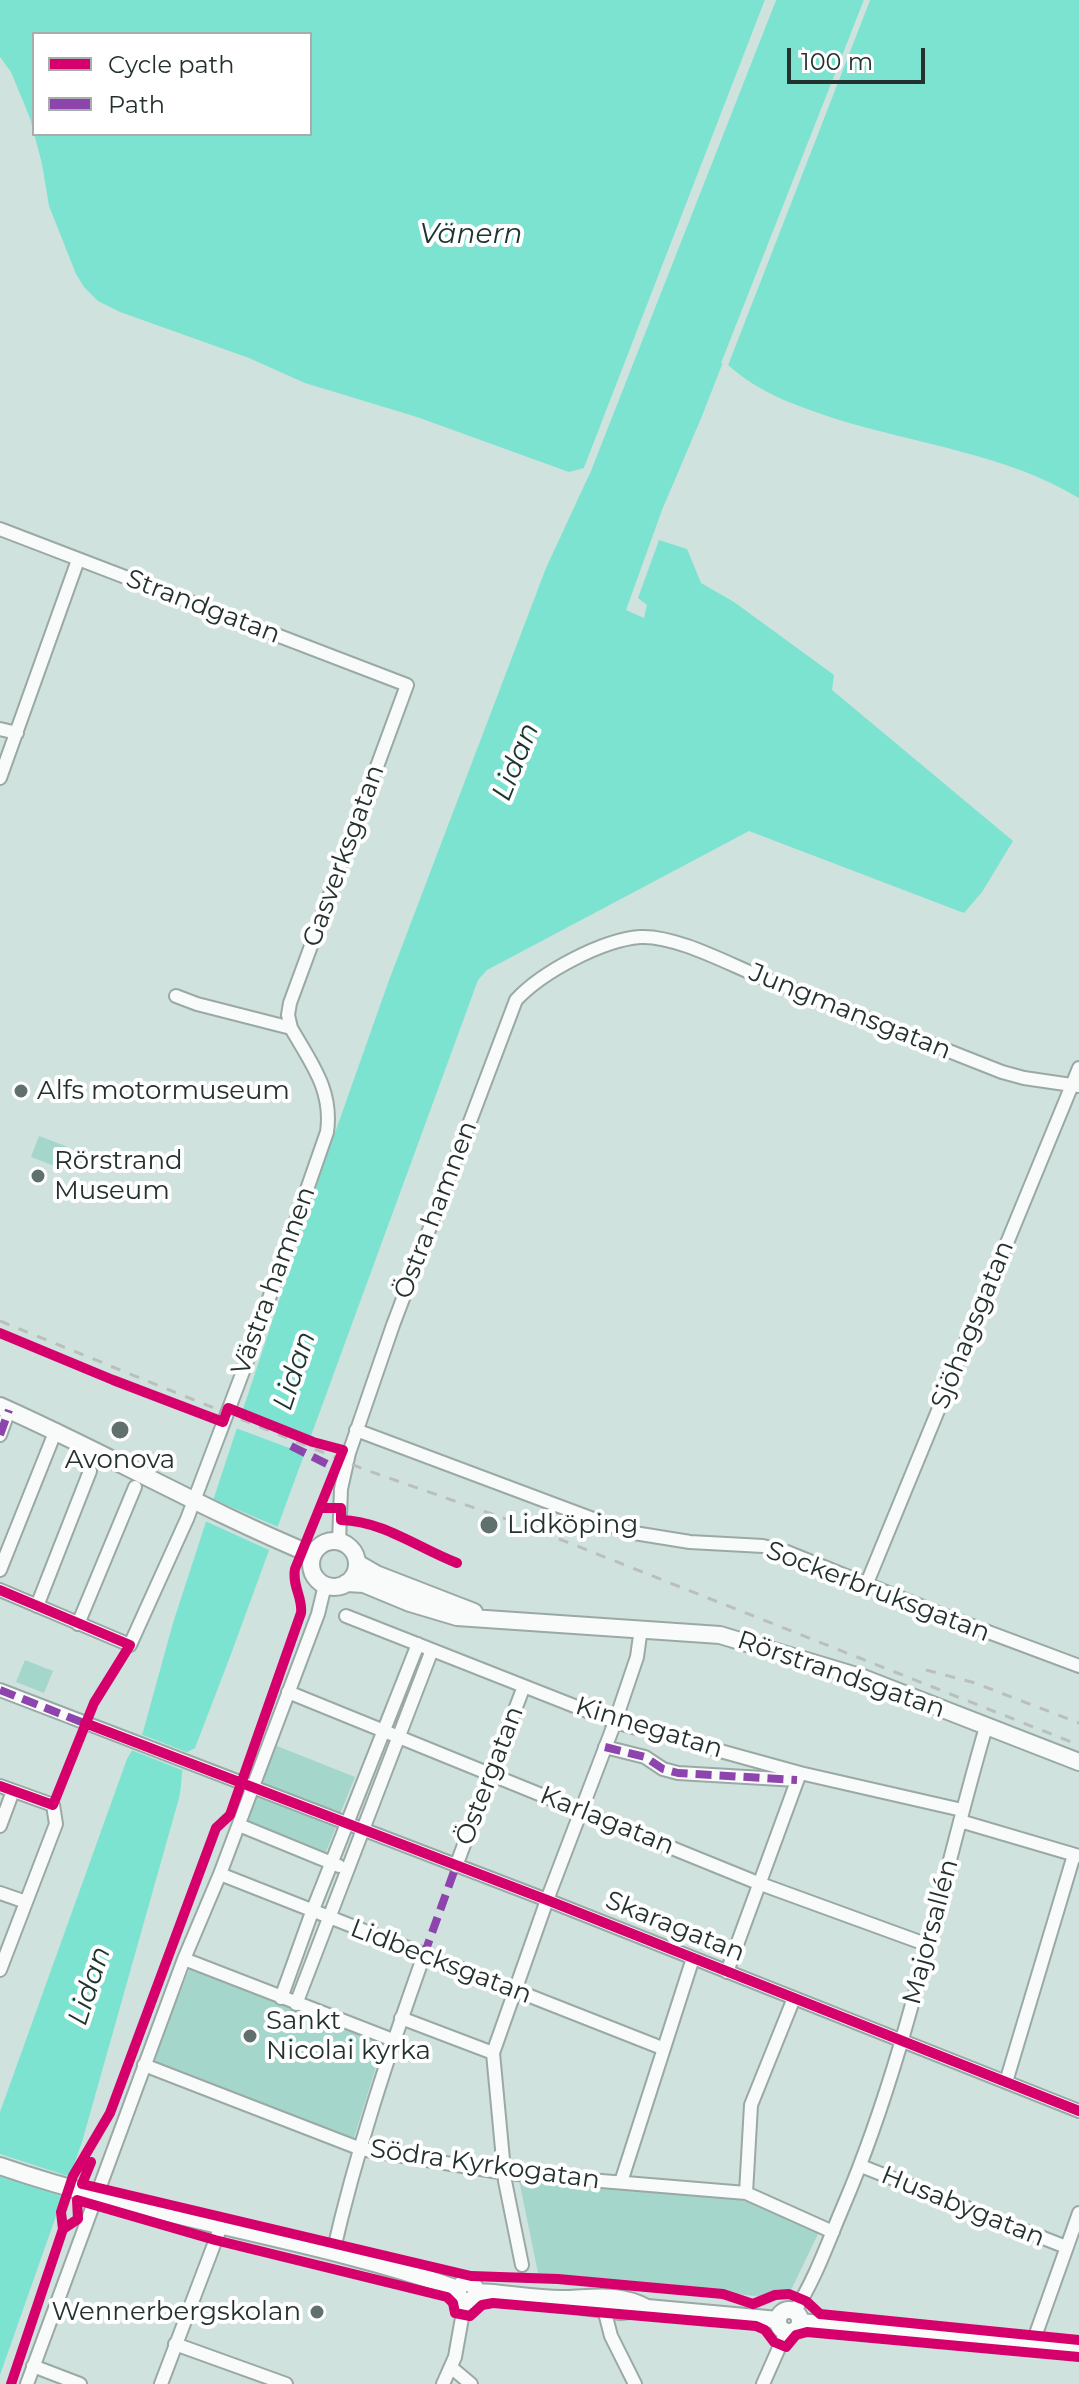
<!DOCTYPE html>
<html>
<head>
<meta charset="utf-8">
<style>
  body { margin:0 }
  #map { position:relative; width:1079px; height:2384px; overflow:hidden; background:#cfe2dd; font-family:Montserrat,sans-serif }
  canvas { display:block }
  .legend { position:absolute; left:32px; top:32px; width:280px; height:104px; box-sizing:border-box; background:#fff; border:2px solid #a7adac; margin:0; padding:10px 14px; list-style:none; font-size:24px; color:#24322f }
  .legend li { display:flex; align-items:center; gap:16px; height:40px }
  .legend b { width:40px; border:2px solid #a7adac }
  .scale { position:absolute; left:787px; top:48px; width:138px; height:36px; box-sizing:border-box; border:4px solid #24322f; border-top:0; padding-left:10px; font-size:24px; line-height:28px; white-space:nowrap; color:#24322f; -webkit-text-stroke:6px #fff; paint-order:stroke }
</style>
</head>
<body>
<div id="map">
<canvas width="1079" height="2384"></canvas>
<ul class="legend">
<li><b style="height:10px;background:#d6006c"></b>Cycle path</li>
<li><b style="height:10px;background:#8e44ad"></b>Path</li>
</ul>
<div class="scale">100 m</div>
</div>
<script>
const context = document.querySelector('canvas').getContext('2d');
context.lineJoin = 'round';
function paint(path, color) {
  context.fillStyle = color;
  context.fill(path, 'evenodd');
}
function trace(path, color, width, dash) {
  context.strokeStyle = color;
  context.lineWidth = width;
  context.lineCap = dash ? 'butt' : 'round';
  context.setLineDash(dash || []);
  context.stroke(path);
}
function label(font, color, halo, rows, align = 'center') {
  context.font = font + ' Montserrat,sans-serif';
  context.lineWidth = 8;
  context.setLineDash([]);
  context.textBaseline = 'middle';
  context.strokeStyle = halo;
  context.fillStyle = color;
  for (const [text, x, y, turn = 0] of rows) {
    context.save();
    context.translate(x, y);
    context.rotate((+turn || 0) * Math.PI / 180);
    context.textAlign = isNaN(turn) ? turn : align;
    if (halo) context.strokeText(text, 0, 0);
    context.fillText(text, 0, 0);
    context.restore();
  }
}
paint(new Path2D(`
  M39,1136L68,1147L60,1168L31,1157Z
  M25,1660L53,1671L44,1693L16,1682Z
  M272,1744L355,1777L340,1814L257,1781Z
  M253,1793L336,1827L325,1854L242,1821Z
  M190,1968L384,2041L354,2138L152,2062Z
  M519,2180L743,2199L819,2232L791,2290L764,2297L538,2273Z`), '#a5d6cb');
paint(new Path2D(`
  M0,0H765L584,468L569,472L417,417L305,383L249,358L120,312L98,301L84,287L76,274L49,206L42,164L30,118L11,72L0,57ZM34,34H310V134H34Z
  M776,0H864L702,416L662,510L626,610L644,618L647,605L638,598L659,540L687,549L701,583L734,602L834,675L832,690L1013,841L982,892L964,913L749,831L487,970L478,980L231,1654L195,1748L187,1752C180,1768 183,1781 179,1798L82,2142L0,2375V2112L127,1759L143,1732L173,1623L203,1531L325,1161L388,983L546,568L590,473Z
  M870,0H1079V498C1006,454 917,444 836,419C797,406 759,393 728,365Z`), '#7be3d0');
paint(new Path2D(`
  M765,0H769L709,155L771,0H776L590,473L584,468Z
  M864,0H870L728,365L721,363Z
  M238,1412L314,1441L308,1455L233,1427Z
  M213,1499L278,1527L269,1550L205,1521Z
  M138,1733L189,1753L182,1770L131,1750Z
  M0,2154L74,2178L67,2198L0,2176Z`), '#cfe2dd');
const minor = new Path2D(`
  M0,529L407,685L290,1003L288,1015L291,1028
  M0,729L17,733
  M0,778L78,560
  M356,1430L628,1532L690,1542L763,1546L787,1552L940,1614L1079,1666
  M0,1435L9,1410
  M339,1542L341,1489L349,1453L393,1325L516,1000C542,972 602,940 640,937C674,935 725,962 756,975C838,1007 920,1040 1002,1072L1024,1078L1079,1086
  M0,1570L56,1430
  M867,1583L1079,1068
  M0,1590L130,1645L187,1519L250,1353L327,1132C333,1090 311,1063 291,1028L197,1004L176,996
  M37,1606L90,1471
  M346,1616L615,1722L800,1773L962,1810
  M78,1624L135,1487
  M0,1690L547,1900L1079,2111
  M288,1692L758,1883L928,1945
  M605,1747L645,1757L663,1769L678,1773L797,1780
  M0,1786L53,1805L56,1824L0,1970
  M960,1821L1079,1856
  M239,1825L339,1866
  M0,1826L13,1791
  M456,1866L524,1686
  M220,1874L662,2048
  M0,1893L26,1902
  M184,1959L393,2040
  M727,1972L800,1773
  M281,1998L312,1912L418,1644
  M296,2004L432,1650
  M401,2018L493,2053
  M144,2065L361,2149L505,2173L746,2193L833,2232
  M1006,2082L1074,1855
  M861,2166L1066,2247
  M621,2182L693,1958
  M746,2193L751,2105L794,1998
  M333,2253C356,2152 389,2053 424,1955
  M522,2265L505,2181L493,2053L547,1900L615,1722L637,1657L641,1628
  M604,2309L611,2336L635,2384
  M794,2312C815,2280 828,2242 843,2207C909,2053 939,1887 986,1727
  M175,2344L286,2384
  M1032,2345L1079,2213
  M33,2366L80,2384
  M452,2368L471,2384
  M27,2384L184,1959L220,1874L318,1614L325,1585
  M161,2384L221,2226
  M443,2384L455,2357L465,2301
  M763,2384L786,2332`);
const major = new Path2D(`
  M0,1406C106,1453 206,1511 313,1555
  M311 1564a23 23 0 1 1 46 0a23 23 0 1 1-46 0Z
  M357,1563L376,1574L474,1612
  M346,1583L364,1584L410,1603L457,1617L720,1635L863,1678L1079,1762
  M0,2166C150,2218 309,2237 458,2289
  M458 2292a9 9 0 1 1 18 0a9 9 0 1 1-18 0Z
  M477,2292C507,2293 537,2300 566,2299C596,2298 619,2293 647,2308
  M567,2299L582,2306L621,2311L647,2308L778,2320
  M778 2321a11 11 0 1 1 22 0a11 11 0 1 1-22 0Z
  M800,2322L1079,2350`);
trace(minor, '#9aa9a5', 16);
trace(major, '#9aa9a5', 20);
trace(minor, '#f8fbfa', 12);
trace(major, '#f8fbfa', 16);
trace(new Path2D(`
  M0,1321L366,1470L529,1527L1079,1745
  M926,1670L975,1683L1079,1723`), '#babfbe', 3, [10, 10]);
trace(new Path2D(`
  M0,1435L9,1410
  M291,1446L335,1468
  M0,1690L89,1725
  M605,1747L645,1757L663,1769L678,1773L797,1780
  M424,1955L456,1866`), '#8e44ad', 8, [16, 8]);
trace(new Path2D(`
  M0,1333L113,1380L223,1422L228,1408L313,1442L343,1450L295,1569C292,1586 303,1598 301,1613L230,1815L216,1828L110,2113L73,2176L61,2212L63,2229L11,2384
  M321,1508H341V1520C383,1521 418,1548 457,1563
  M0,1590L130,1645L94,1703L53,1805L0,1786
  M85,1723L547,1900L1079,2111
  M91,2162L82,2184L471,2276L558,2279L723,2294L753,2304L775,2295L789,2294L806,2301L820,2314L1079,2340
  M63,2229L78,2219L77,2200L215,2240L447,2297L453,2303L455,2313L470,2316L482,2305L493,2303L756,2326L765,2330L774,2342L786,2347L796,2335L807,2332L1079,2357`), '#d6006c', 10);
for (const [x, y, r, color] of [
  [21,1091,8,"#60706c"],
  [38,1176,8,"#60706c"],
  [120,1430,10,"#60706c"],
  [489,1525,10,"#60706c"],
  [250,2036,8,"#60706c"],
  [317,2312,8,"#60706c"]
]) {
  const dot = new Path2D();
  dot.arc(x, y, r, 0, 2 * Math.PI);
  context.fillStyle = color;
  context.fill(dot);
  trace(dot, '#fff', 3);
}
label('26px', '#24322f', '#fff', [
  ["Strandgatan",203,607,21],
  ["Gasverksgatan",344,856,-70],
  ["Jungmansgatan",850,1012,22],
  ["Östra hamnen",436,1210,-69],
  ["Västra hamnen",274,1281,-70],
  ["Sjöhagsgatan",973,1325,-68],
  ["Sockerbruksgatan",878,1592,21],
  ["Rörstrandsgatan",841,1675,19],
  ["Kinnegatan",649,1728,17],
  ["Östergatan",490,1776,-69],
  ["Karlagatan",607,1821,22],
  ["Skaragatan",675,1927,22],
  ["Majorsallén",931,1932,-75],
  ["Lidbecksgatan",441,1962,21],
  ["Södra Kyrkogatan",485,2165,8],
  ["Husabygatan",963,2207,22]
]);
label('26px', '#24322f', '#fff', [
  ["Alfs motormuseum",37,1091],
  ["Rörstrand",54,1161],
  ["Museum",54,1191],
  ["Avonova",120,1460,"center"],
  ["Lidköping",507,1525],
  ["Sankt",266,2021],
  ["Nicolai kyrka",266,2051],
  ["Wennerbergskolan",301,2312,"right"]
], 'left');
label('italic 28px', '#1c342f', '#fff', [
  ["Vänern",471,235],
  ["Lidan",516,762,-68],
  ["Lidan",295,1371,-72],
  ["Lidan",90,1986,-72]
]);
</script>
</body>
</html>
